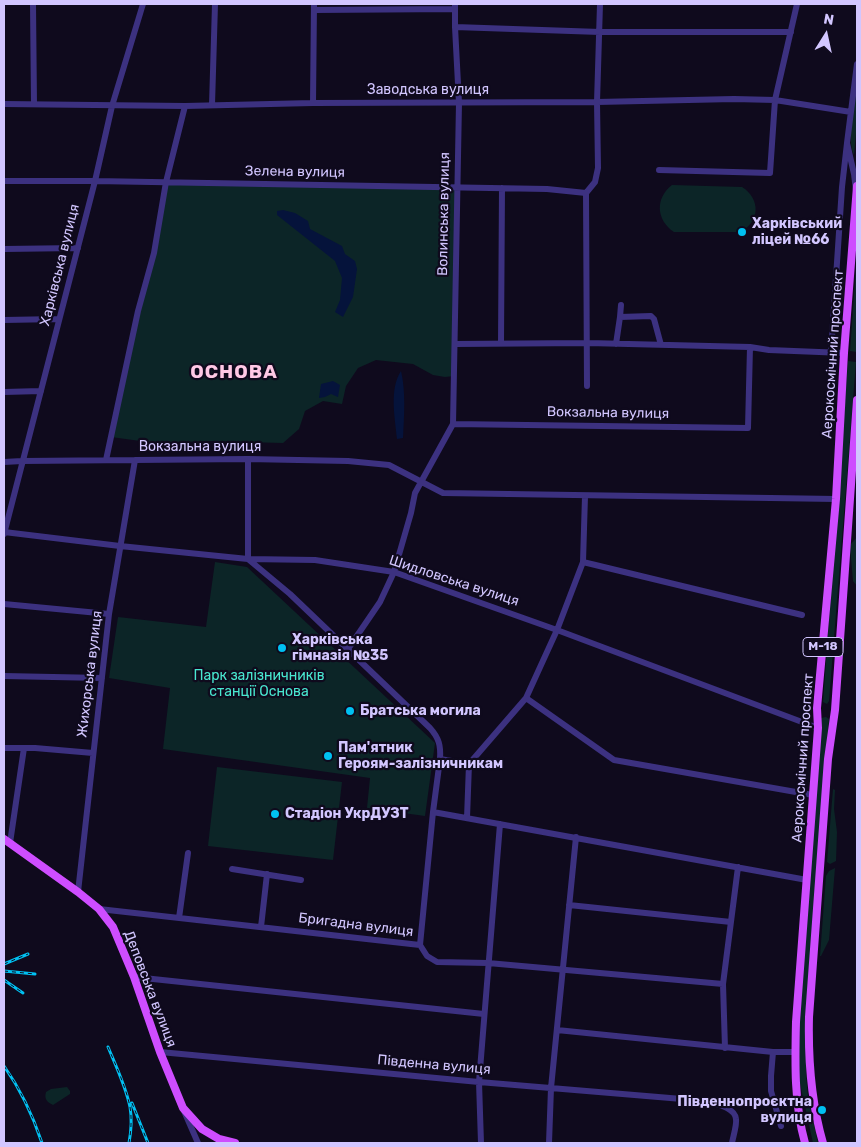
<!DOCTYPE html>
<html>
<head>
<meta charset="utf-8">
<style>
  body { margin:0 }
  #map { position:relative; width:861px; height:1147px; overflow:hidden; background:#0f0a1d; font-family:Rubik,sans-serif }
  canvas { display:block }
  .frame { position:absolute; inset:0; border:5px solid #d2c6ff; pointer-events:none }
  .north { position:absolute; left:801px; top:10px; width:50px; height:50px; -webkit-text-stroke:4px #0f0a1d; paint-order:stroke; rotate:10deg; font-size:14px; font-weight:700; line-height:20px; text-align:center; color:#d2c6ff }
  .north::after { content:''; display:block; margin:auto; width:18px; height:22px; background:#d2c6ff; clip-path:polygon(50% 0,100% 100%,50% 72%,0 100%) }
</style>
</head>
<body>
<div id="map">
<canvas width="861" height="1147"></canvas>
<div class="frame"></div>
<div class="north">N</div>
</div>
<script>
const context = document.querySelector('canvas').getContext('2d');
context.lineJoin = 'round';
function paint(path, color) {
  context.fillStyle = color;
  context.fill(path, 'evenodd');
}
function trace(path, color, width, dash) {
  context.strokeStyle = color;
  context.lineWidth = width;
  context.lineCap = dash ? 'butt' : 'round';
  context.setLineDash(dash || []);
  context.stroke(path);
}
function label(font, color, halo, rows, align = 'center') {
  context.font = font + ' Rubik,sans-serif';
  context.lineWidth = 4.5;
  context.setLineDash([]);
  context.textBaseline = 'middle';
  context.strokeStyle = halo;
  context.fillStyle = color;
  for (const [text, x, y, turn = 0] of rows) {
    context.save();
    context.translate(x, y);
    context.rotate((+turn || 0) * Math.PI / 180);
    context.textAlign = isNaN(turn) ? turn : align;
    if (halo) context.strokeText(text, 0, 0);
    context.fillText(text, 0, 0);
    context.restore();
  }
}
paint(new Path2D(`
  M857,81V123L854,155C846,138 855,100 857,81Z
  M166,182L456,188L454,376L445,377L433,375L413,364L376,360L358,368L346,386L342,404L323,401L305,411L299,429L283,443L211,441L155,443L111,437L154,253Z
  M672,185L742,187C761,199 760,222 740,232H674C656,220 655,198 672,185Z
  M857,255V352L850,351Z
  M848,361L856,362L829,701L827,704L823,702Z
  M857,537V586L853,581L850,547L851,544Z
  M215,562L247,567L435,743L425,816L367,808L370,778L163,749L170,688L109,678L118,617L206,627Z
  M826,717L829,719L809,969L806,1033V1074L808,1097L818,1143H813L799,1079V1041L803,961L821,718Z
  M217,767L342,782L333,860L208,846Z
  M833,789L835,790L834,809L837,832L836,861L830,864L827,862Z
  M835,868L829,940L821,956H820L826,876L829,871Z
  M67,1087L70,1091V1094L53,1105C47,1102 44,1099 46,1092L51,1089Z`), '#0c2527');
paint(new Path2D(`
  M283,210L295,213L308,221L310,229L342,246L345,254L355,261L357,269L353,297L343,317L335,312L340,300L342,278L335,261L277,215V211Z
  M401,371C406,392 404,416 403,438L397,439C395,418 389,389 401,371Z
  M333,381L340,385L338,397L331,394L325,397L319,398L321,384Z`), '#05133b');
trace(new Path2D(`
  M33,4L34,104
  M314,10L455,9
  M455,27L600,32H791
  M313,103L314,4
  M4,104L185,106L313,103L597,102L734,99L775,100L851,112
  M212,105L215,4
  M659,170L770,173L775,100L797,4
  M4,181H95L547,189L586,193
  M856,191L854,174L847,143L857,64
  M4,249L78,248
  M620,317L621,305
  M4,320L59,319
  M501,343L502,188
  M455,344L588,343L750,347L769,350L844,353
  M616,344L620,317L651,316L654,319L661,345
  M831,353L842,187L847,143
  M587,386L586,193L595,182L598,168L597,102L600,4
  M4,392L41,391
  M453,424L459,103L455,27V4
  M248,459V559L290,594L430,728C439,738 441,746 440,759L469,764
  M106,460L138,311L154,253L166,182L185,106
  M4,462L22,461L248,459L348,461L389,465L443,493L836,499
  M4,532L120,546L248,559L315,560L394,572L557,630L818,728
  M4,534L95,181L112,106L143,4
  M583,562L802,615
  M4,604L109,614
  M348,649L380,602L394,572L411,513L415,493L453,424L748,428L750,347
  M4,676L102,678
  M526,698L614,760L813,795
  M4,748H35L93,753
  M433,812L807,880
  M467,818L469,764L526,698L557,630L583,562L585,496
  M10,843L24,748
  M232,869L301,880
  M78,892L109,614L135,460
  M569,905L731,922
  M99,909L420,945L427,956L437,962L488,963L723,984
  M179,918L188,853
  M261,927L267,874
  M420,945L433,812L440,759
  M134,977L484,1014
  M557,1030L773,1052H795
  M725,1048L723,984L738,867
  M160,1052L479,1082L706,1101C715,1104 735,1107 736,1119C737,1125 733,1137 732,1143
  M773,1052L771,1076V1091L781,1126
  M184,1111L198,1143
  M481,1143L479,1082L500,824
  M549,1143L551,1088L576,837`), '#3c3180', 6);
trace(new Path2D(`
  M4,839L78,892L99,909L113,927L134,977L160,1052L183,1108L202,1129L219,1139L235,1143
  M805,1143C794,1104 795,1062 796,1022L818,728L817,708L836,499L844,353L857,186
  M823,1143C811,1102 808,1060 809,1017L828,759L835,710L857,400`), '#ce4dff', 8);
const rail = new Path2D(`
  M4,964L28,954
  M4,971L35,974
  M4,980L23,993
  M108,1047C116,1066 126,1087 130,1107C132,1118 131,1132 129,1143
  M4,1066C21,1090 33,1116 42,1143
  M132,1103L148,1143`);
trace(rail, '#00c0f1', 3);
trace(rail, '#0f0a1d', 1, [4]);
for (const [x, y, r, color] of [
  [742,232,5,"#00c0f1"],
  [282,648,5,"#00c0f1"],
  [350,711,5,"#00c0f1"],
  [328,756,5,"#00c0f1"],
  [275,814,5,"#00c0f1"],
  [822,1110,5,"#00c0f1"]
]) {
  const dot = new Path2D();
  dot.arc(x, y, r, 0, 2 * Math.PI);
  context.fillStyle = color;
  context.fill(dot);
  trace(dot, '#0f0a1d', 2);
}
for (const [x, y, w] of [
  [823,647,40]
]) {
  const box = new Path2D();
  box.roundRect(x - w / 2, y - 9.5, w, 19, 4);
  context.fillStyle = '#0f0a1d';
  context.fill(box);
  trace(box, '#d2c6ff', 1);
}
label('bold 12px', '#d2c6ff', null, [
  ["М-18",823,647]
]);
label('14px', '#d2c6ff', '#0f0a1d', [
  ["Заводська вулиця",428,90],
  ["Зелена вулиця",295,172,1],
  ["Волинська вулиця",444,214,-89],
  ["Харківська вулиця",60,265,-76],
  ["Аерокосмічний проспект",833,354,-86],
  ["Вокзальна вулиця",608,413,1],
  ["Вокзальна вулиця",200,447],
  ["Шидловська вулиця",454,581,18],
  ["Жихорська вулиця",90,674,-83],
  ["Аерокосмічний проспект",803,758,-86],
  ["Бригадна вулиця",356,925,7],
  ["Деповська вулиця",150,989,69],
  ["Південна вулиця",434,1065,5]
]);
label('bold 14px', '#d2c6ff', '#0f0a1d', [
  ["Харківський",752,224],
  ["ліцей №66",752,240],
  ["Харківська",292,640],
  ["гімназія №35",292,656],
  ["Братська могила",360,711],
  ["Пам'ятник",338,748],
  ["Героям-залізничникам",338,764],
  ["Стадіон УкрДУЗТ",285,814],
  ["Південнопроєктна",812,1102,"right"],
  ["вулиця",812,1118,"right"]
], 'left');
label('14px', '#49e7d0', '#0f0a1d', [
  ["Парк залізничників",259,676],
  ["станції Основа",259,692]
]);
context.letterSpacing = '1px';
label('bold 19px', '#ffc8e5', '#0f0a1d', [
  ["ОСНОВА",234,373]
]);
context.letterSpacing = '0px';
</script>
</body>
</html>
